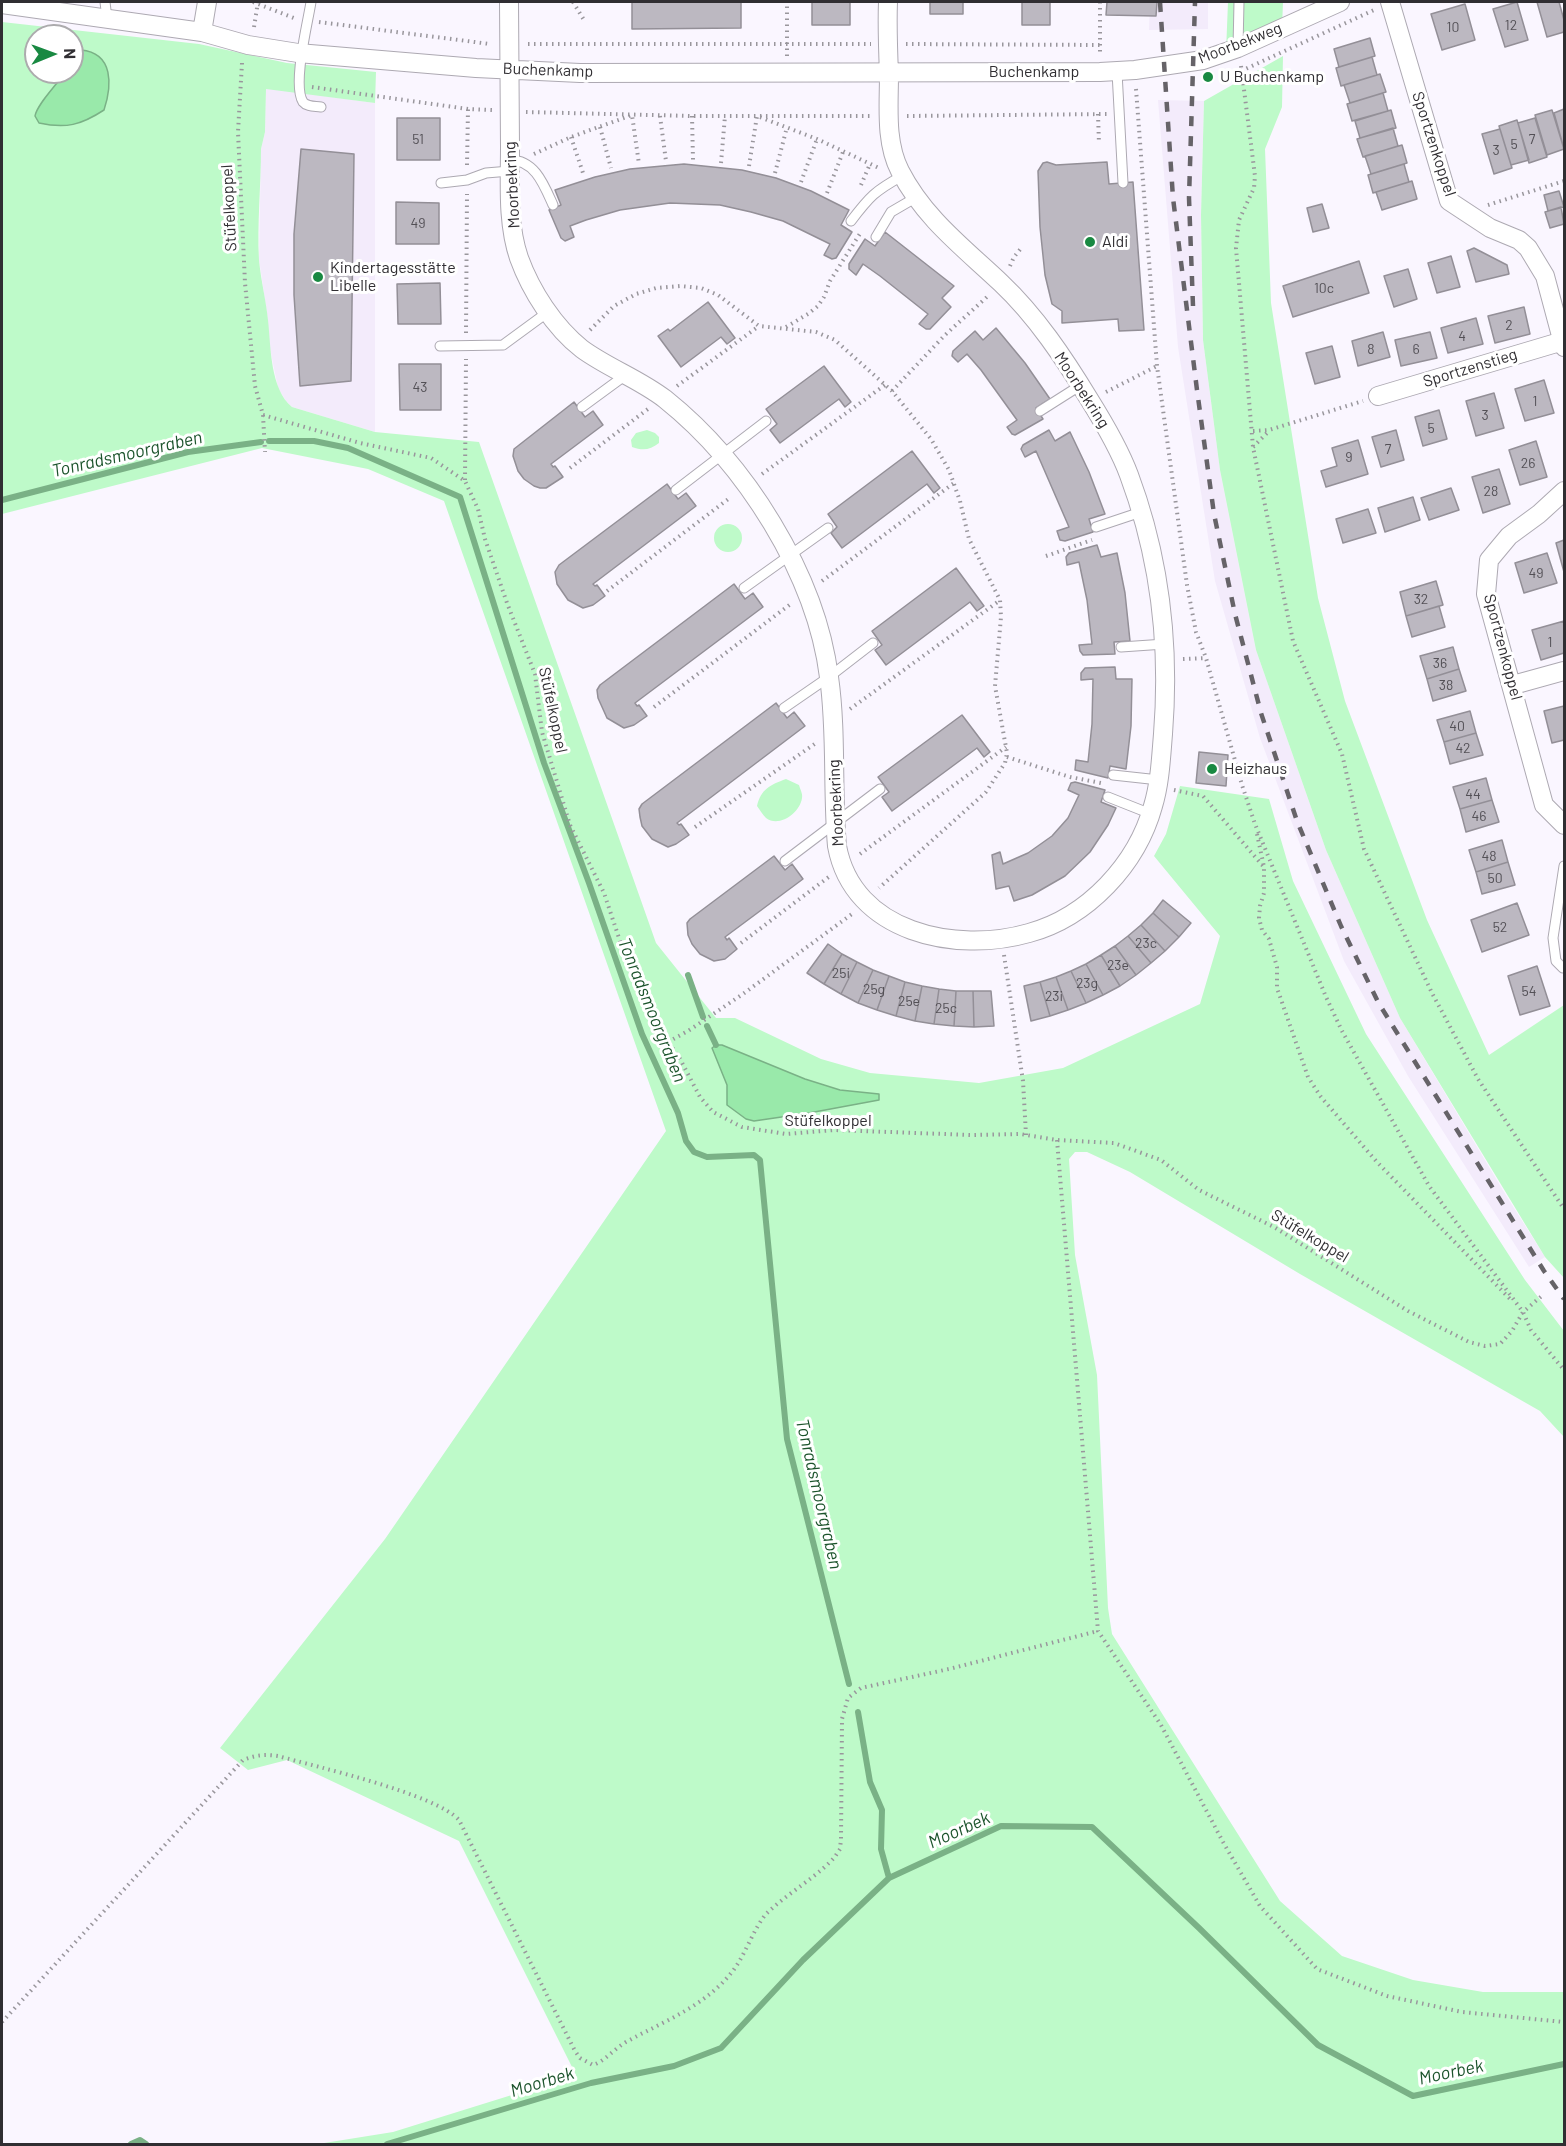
<!DOCTYPE html>
<html>
<head>
<meta charset="utf-8">
<style>
  body { margin:0 }
  #map { position:relative; width:1566px; height:2146px; overflow:hidden; background:#faf6ff; font-family:Barlow,sans-serif }
  canvas { display:block }
  .frame { position:absolute; inset:0; border:3px solid #302e32; pointer-events:none }
  .north { position:absolute; left:24px; top:24px; width:60px; height:60px; box-sizing:border-box; background:#fff; border:2px solid #acabad; border-radius:50%; rotate:89deg; font-size:16px; font-weight:700; line-height:24px; text-align:center; color:#302e32 }
  .north::after { content:''; display:block; margin:auto; width:21px; height:27px; background:#198942; clip-path:polygon(50% 0,100% 100%,50% 72%,0 100%) }
</style>
</head>
<body>
<div id="map">
<canvas width="1566" height="2146"></canvas>
<div class="frame"></div>
<div class="north">N</div>
</div>
<script>
const context = document.querySelector('canvas').getContext('2d');
context.lineJoin = 'round';
function paint(path, color) {
  context.fillStyle = color;
  context.fill(path, 'evenodd');
}
function trace(path, color, width, dash) {
  context.strokeStyle = color;
  context.lineWidth = width;
  context.lineCap = dash ? 'butt' : 'round';
  context.setLineDash(dash || []);
  context.stroke(path);
}
function label(font, color, halo, rows, align = 'center') {
  context.font = font + ' Barlow,sans-serif';
  context.lineWidth = 6;
  context.setLineDash([]);
  context.textBaseline = 'middle';
  context.strokeStyle = halo;
  context.fillStyle = color;
  for (const [text, x, y, turn = 0] of rows) {
    context.save();
    context.translate(x, y);
    context.rotate((+turn || 0) * Math.PI / 180);
    context.textAlign = isNaN(turn) ? turn : align;
    if (halo) context.strokeText(text, 0, 0);
    context.fillText(text, 0, 0);
    context.restore();
  }
}
paint(new Path2D(`
  M1150,2H1208V29L1149,30Z
  M266,88L375,103V432L292,407L286,401L278,388L268,339V321L259,259L261,149L265,132Z
  M1158,100L1204,101L1201,215L1203,340L1220,470L1256,650L1326,850L1400,1018L1507,1197L1545,1257L1529,1267L1408,1076L1344,961L1260,738L1215,581L1178,347Z`), '#f3ebfb');
paint(new Path2D(`
  M1228,2H1283L1282,28L1226,52Z
  M2,22L199,44L287,63L376,72L375,103L266,89L265,132L261,149C261,186 257,224 259,260C261,281 266,300 268,320C271,347 270,389 292,407L375,432L479,442L656,943L716,1018H735L821,1059L870,1073L979,1083L1063,1068L1200,1004L1220,936L1154,856L1166,834L1180,786L1269,799L1293,881L1366,1034L1525,1280L1564,1331V1437L1540,1411L1300,1274L1130,1172L1087,1152H1075L1069,1159L1075,1255L1097,1375L1108,1608L1112,1634L1280,1901L1342,1956L1413,1980L1483,1992H1564V2144H318L393,2132L576,2075L459,1841L287,1760L248,1770L220,1748L385,1539L666,1131L444,501L368,469L262,448L2,514ZM36,36H72V72H36Z
  M1283,56L1282,107L1265,149L1271,303L1318,598L1345,701L1427,920L1489,1055L1564,1005V1278L1545,1257L1400,1018L1326,850L1256,650L1220,470L1203,340L1201,215L1204,101Z
  M647,430L655,433L659,437V443C650,450 643,451 632,447L631,440L636,433Z
  M714 538a14 14 0 1 1 28 0a14 14 0 1 1-28 0Z
  M786,779L799,785C800,789 803,794 802,798C800,813 779,828 766,818C763,815 760,810 757,806C761,789 770,785 786,779Z`), '#befac9');
const water = new Path2D(`
  M81,50C114,53 112,86 104,110C81,125 66,129 39,123L35,116C37,104 57,85 65,72H72V56Z
  M716,1045H722L805,1079L840,1090L879,1094V1100L809,1113L754,1121L746,1119L727,1105V1085L712,1048Z`);
paint(water, '#99e9aa');
trace(water, '#7ab186', 1.5);
trace(new Path2D(`
  M269,441H314L348,448L460,497L544,763L589,883L642,1034L678,1113L686,1141L694,1152L707,1157L754,1155L760,1160L787,1439L849,1684
  M2,500L188,452L261,442
  M688,975L703,1017
  M707,1026L716,1045
  M858,1712L870,1782L882,1810L881,1849L889,1878
  M131,2144L140,2140L146,2144
  M387,2144L591,2083L674,2066L721,2048L803,1960L889,1878L1001,1826L1092,1827L1199,1928L1318,2045L1413,2096L1564,2064`), '#7ab186', 6);
const building = new Path2D(`
  M632,2H741V28L632,29Z
  M812,2H850V25H812Z
  M930,2H963V14H930Z
  M1022,2H1050V25H1022Z
  M1107,2H1157L1156,16L1106,15Z
  M1517,2L1528,40L1505,47L1493,9Z
  M1537,2H1559L1564,20V32L1547,37Z
  M1465,4L1475,40L1442,50L1431,14Z
  M1370,38L1375,56L1339,67L1334,49Z
  M1372,57L1377,75L1341,86L1336,68Z
  M1380,74L1386,92L1350,103L1344,85Z
  M1383,93L1388,111L1352,121L1347,104Z
  M1564,109V149L1554,113Z
  M1391,110L1396,128L1360,138L1355,121Z
  M1552,110L1564,149L1547,155L1535,115Z
  M397,118H440V160H397Z
  M1535,118L1547,157L1529,163L1518,123Z
  M1517,120L1529,160L1511,165L1499,126Z
  M1393,128L1398,146L1363,157L1357,139Z
  M1500,129L1512,168L1494,174L1482,134Z
  M1402,145L1407,163L1371,174L1365,156Z
  M301,149L354,154L351,381L300,386L294,295V234Z
  M1047,162L1056,165L1107,162L1109,184L1133,182L1144,330L1119,331L1118,319L1062,323V311L1052,304L1045,275L1040,227L1038,171L1043,163Z
  M684,164L742,170L776,178L811,191L849,210L841,225L852,232L836,258L832,259L824,255L830,244L783,221L751,212L720,205L670,203L620,210L586,220L570,226L574,237L565,241L561,238L549,210L561,205L555,190L595,177L630,169Z
  M1404,164L1409,182L1373,193L1368,175Z
  M1412,181L1417,199L1382,210L1376,192Z
  M1559,191L1564,207L1548,211L1544,195Z
  M396,202L439,203V244H396Z
  M1322,204L1329,228L1313,232L1307,208Z
  M1561,207L1564,224L1550,228L1545,212Z
  M885,232L954,286L942,298L951,307L930,329H926L919,324L928,314L880,276L863,264L856,275L849,269V264L865,239L875,246Z
  M1474,248L1507,265L1509,274L1476,282L1467,251Z
  M1451,256L1460,287L1437,293L1428,263Z
  M1359,261L1369,293L1293,317L1283,286Z
  M1408,269L1417,299L1394,307L1384,276Z
  M440,283L441,324H398L397,284Z
  M708,302L735,338L727,344L721,337L681,367L658,336L668,329L670,331Z
  M1524,307L1530,334L1495,343L1488,316Z
  M1476,318L1483,344L1448,353L1441,328Z
  M996,328L1025,363L1050,399L1036,408L1043,419L1015,435L1012,434L1007,427L1017,420L981,370L967,354L958,362L952,356L953,351L975,331L983,340Z
  M1383,332L1390,357L1358,366L1352,341Z
  M1430,332L1437,358L1401,366L1395,340Z
  M1332,346L1340,377L1315,384L1306,353Z
  M399,364H441V410H400Z
  M824,366L851,402L845,407L839,399L780,443L770,430L777,424L766,409Z
  M1544,380L1554,413L1525,421L1515,389Z
  M1494,393L1504,428L1476,436L1466,401Z
  M574,402L585,417L593,411L603,425L551,464L553,467L555,466L563,477L546,488H540L534,486L524,479L518,471L513,456L514,449Z
  M1439,410L1447,439L1423,446L1415,417Z
  M1049,430L1055,441L1070,432L1089,472L1105,514L1089,519L1093,532L1065,541L1060,540L1057,531L1069,527L1036,451L1025,457L1021,449L1023,445Z
  M1396,430L1404,460L1381,467L1372,437Z
  M1358,440L1368,474L1326,487L1321,471L1337,466L1332,448Z
  M1536,441L1547,477L1520,485L1509,450Z
  M912,451L940,488L934,493L927,484L842,548L831,533L837,527L828,514Z
  M1499,469L1510,504L1483,513L1472,477Z
  M667,484L678,499L686,493L696,506L593,584L595,586L597,585L605,596L593,605L583,608L568,600L557,584L555,572L559,565Z
  M1451,488L1459,510L1429,520L1421,498Z
  M1413,497L1420,520L1385,532L1378,508Z
  M1368,509L1376,533L1343,543L1336,519Z
  M1564,540V572L1556,543Z
  M1097,545L1101,557L1117,553L1125,593L1130,641L1114,642L1115,654L1083,655L1080,651L1079,645L1092,644L1087,600L1079,562L1067,565L1066,557L1069,553Z
  M1547,553L1557,583L1524,593L1515,563Z
  M956,568L984,606L977,611L970,602L886,665L875,650L882,645L872,631Z
  M1436,581L1443,605L1406,616L1400,592Z
  M734,584L745,599L753,593L763,607L635,703L637,706L639,705L647,716L634,725L624,728L607,718L598,698L597,690L600,685Z
  M1439,606L1445,627L1412,637L1406,616Z
  M1564,621V653L1541,660L1532,630Z
  M1453,647L1459,669L1427,679L1420,656Z
  M1115,667L1116,679H1132L1131,726L1126,769L1110,766L1108,778L1075,770L1076,760L1088,762L1092,724L1093,679L1081,680V673L1085,668Z
  M1459,669L1466,691L1433,701L1427,679Z
  M776,703L787,718L794,712L805,726L677,823L679,825L681,824L689,835L676,844L668,847L652,839L642,826L640,817L639,809L642,804Z
  M1564,706V740L1552,743L1544,711Z
  M1470,711L1476,733L1444,742L1437,720Z
  M962,715L990,752L984,757L977,748L892,811L882,797L889,792L878,777Z
  M1476,733L1483,755L1450,764L1444,742Z
  M1199,752L1228,755L1226,786L1196,783Z
  M1486,778L1492,800L1460,809L1453,787Z
  M1075,782L1105,790L1101,802L1116,808L1108,825L1090,852L1065,876L1032,895L1014,901L1009,886L996,889L992,855L1000,852L1003,864L1028,853L1052,836L1068,818L1079,795L1068,790L1071,783Z
  M1492,800L1499,822L1466,832L1460,809Z
  M1502,840L1508,862L1476,872L1469,850Z
  M774,856L785,870L792,864L803,879L725,937L727,940L729,938L737,949L725,959L714,961L700,954L692,944L688,935L687,923L690,919Z
  M1508,862L1515,885L1482,894L1476,872Z
  M1163,900L1191,923L1179,937L1153,913Z
  M1517,903L1529,935L1482,952L1471,920Z
  M1153,913L1179,937L1165,951L1141,925Z
  M1141,925L1165,951L1151,963L1128,936Z
  M1128,936L1151,963L1136,975L1115,946Z
  M828,944L842,954L824,984L807,973Z
  M1115,946L1136,975L1120,986L1101,955Z
  M842,954L857,962L841,994L824,984Z
  M1101,955L1120,986L1103,995L1086,964Z
  M857,962L873,970L858,1003L841,994Z
  M1086,964L1103,995L1086,1003L1071,971Z
  M1537,966L1550,1006L1520,1015L1508,976Z
  M873,970L889,976L877,1010L858,1003Z
  M1071,971L1086,1003L1068,1010L1056,977Z
  M889,976L905,982L896,1016L877,1010Z
  M1056,977L1068,1010L1050,1016L1040,982Z
  M905,982L922,986L915,1021L896,1016Z
  M1040,982L1050,1016L1031,1021L1024,986Z
  M922,986L939,989L934,1024L915,1021Z
  M939,989L956,991L954,1026L934,1024Z
  M956,991H973L974,1027L954,1026Z
  M973,991H991L994,1026L974,1027Z`);
paint(building, '#bcb8c1');
trace(building, '#938f97', 1.5);
const lane = new Path2D(`
  M105,2L107,19
  M311,2C308,22 292,85 303,102C307,107 315,106 321,107
  M1238,48L1239,2
  M1117,72L1123,183
  M510,160C535,160 544,185 553,205
  M441,183L467,180L486,173L510,171
  M851,221C870,196 875,191 902,176
  M876,237L891,212L915,198
  M440,346L503,345L548,312
  M582,407L627,374
  M1040,411L1081,385
  M676,490L766,421
  M1096,527L1141,512
  M744,588L828,528
  M1121,647L1165,644
  M784,708L829,677L873,643
  M1113,775L1159,780
  M1108,797L1151,814
  M785,861L880,789
  M1563,968L1556,961L1553,938L1564,866`);
const street = new Path2D(`
  M509,2C509,50 510,99 510,147C510,183 507,223 519,258C531,291 554,327 582,349C608,368 639,379 665,399C745,463 816,574 829,677C837,733 832,790 837,846C853,933 956,954 1029,933C1088,917 1137,864 1153,806C1160,783 1161,758 1163,734C1170,646 1160,558 1129,475C1119,448 1104,423 1089,399C1064,358 1036,316 1001,283C964,248 924,218 900,171C885,142 889,106 889,74C888,50 887,26 888,2
  M1390,2L1449,201L1490,228L1519,240L1528,248L1545,276L1564,347
  M2,4L202,32L248,45L298,53L476,68L580,73L1100,72L1135,70L1203,60L1238,48L1340,2
  M202,32L207,2
  M1378,396L1563,341
  M1564,491L1539,514L1509,536L1489,560L1486,594L1544,805L1564,825
  M1513,685L1564,671`);
trace(lane, '#ada9b2', 11);
trace(street, '#ada9b2', 20);
trace(new Path2D(`
  M253,2L294,18
  M573,2L584,20
  M1100,2V53
  M319,22L490,44
  M254,27L258,2
  M528,44H871
  M906,44L1100,45
  M787,56V2
  M242,63L238,132L245,283L255,386L263,415L265,452
  M1241,66L1255,176L1254,188L1239,220L1236,248L1253,447L1293,641L1342,754L1364,849L1432,993L1478,1079L1564,1209
  M1241,71L1374,10
  M312,87L468,109L492,110
  M1136,89L1157,366L1187,585L1196,632L1206,658L1242,785L1255,824L1326,997L1342,1031L1429,1186L1523,1312L1531,1330L1564,1370
  M526,112L692,116H870
  M1098,114L1099,144
  M660,116L666,161
  M692,116L693,160
  M907,116L1107,114
  M600,127L611,168
  M571,137L584,176
  M534,154L571,137L632,115L639,164
  M721,163L725,116
  M467,165L468,109
  M749,166L757,116L817,139L879,168
  M775,173L787,127
  M801,182L817,139
  M861,185L870,164
  M827,193L843,152
  M1488,205L1564,181
  M1010,266L1014,257L1022,247
  M786,327L808,314L818,306L824,297L830,281L861,232
  M590,330L614,306L636,294L656,288L680,286L701,288L718,295L759,326L816,332L835,340L892,391L931,439L949,470L960,501L969,539L1000,600L1001,617L995,686L1007,753L1005,763L986,792L879,888
  M466,333L467,194
  M677,386L759,326
  M892,391L945,335L988,296
  M1106,392L1157,366
  M263,415L360,443L431,458L465,481L478,509L485,539L507,603L535,674L542,732L570,825L604,893L627,962L668,1042L679,1057L700,1097L713,1112L742,1127L786,1134L834,1130L971,1135L1020,1134L1057,1140L1114,1143L1161,1160L1199,1190L1274,1227L1408,1311L1469,1342L1485,1346L1500,1344L1512,1331L1523,1312L1544,1294
  M1253,431L1269,430L1363,401
  M1253,447L1269,431
  M570,468L648,409
  M762,474L885,385
  M465,480L466,359
  M1046,556L1092,540
  M822,581L954,483
  M607,591L731,497
  M1183,659L1206,658
  M654,707L792,603
  M850,709L999,601
  M1007,757L1070,777L1101,783
  M1174,790L1203,796L1263,866
  M695,827L816,743
  M1257,834L1264,867V893L1260,906L1259,918L1262,930L1269,939L1277,967V988L1308,1077L1321,1097L1376,1161L1512,1301
  M860,854L1006,747
  M741,943L830,876
  M1004,955L1023,1081L1026,1135
  M668,1042L688,1031L743,994L852,914
  M1057,1140L1098,1631L1161,1725L1223,1842L1260,1906L1317,1969L1387,1996L1462,2012L1564,2022
  M2,2022L243,1760C255,1755 266,1754 278,1756C317,1767 436,1794 459,1820L575,2051L580,2058L593,2065C605,2061 614,2049 626,2042C664,2021 704,2007 732,1972C745,1956 754,1927 767,1913C788,1893 814,1879 834,1858L840,1849L841,1839L842,1719L848,1698L861,1688L949,1669L1098,1631`), '#99969c', 4, [1.5, 4.5]);
trace(lane, '#fff', 9);
trace(street, '#fff', 18);
trace(new Path2D(`
  M1160,2L1173,198L1197,390L1214,514L1235,614L1261,713L1297,821L1341,926L1378,1002L1544,1271L1564,1299
  M1193,306L1189,198L1195,2`), '#666368', 4.5, [10, 10]);
for (const [x, y, r, color] of [
  [1208,77,6,"#198942"],
  [1090,242,6,"#198942"],
  [318,277,6,"#198942"],
  [1212,769,6,"#198942"]
]) {
  const dot = new Path2D();
  dot.arc(x, y, r, 0, 2 * Math.PI);
  context.fillStyle = color;
  context.fill(dot);
  trace(dot, '#fff', 2);
}
label('14px', '#535056', null, [
  ["12",1511,25],
  ["10",1453,27],
  ["51",418,139],
  ["7",1532,139],
  ["5",1514,144],
  ["3",1496,150],
  ["49",418,223],
  ["10c",1324,288],
  ["2",1509,325],
  ["4",1462,336],
  ["8",1371,349],
  ["6",1416,349],
  ["43",420,387],
  ["1",1535,401],
  ["3",1485,415],
  ["5",1431,428],
  ["7",1388,449],
  ["9",1349,457],
  ["26",1528,463],
  ["28",1491,491],
  ["49",1536,573],
  ["32",1421,599],
  ["1",1550,642],
  ["36",1440,663],
  ["38",1446,685],
  ["40",1457,726],
  ["42",1463,748],
  ["44",1473,794],
  ["46",1479,816],
  ["48",1489,856],
  ["50",1495,878],
  ["52",1500,927],
  ["23c",1146,943],
  ["23e",1118,965],
  ["25i",841,973],
  ["23g",1087,983],
  ["25g",874,989],
  ["54",1529,991],
  ["23i",1054,996],
  ["25e",909,1001],
  ["25c",946,1008]
]);
label('16px', '#302e32', '#fff', [
  ["Moorbekweg",1240,43,-21],
  ["Buchenkamp",548,70,2],
  ["Buchenkamp",1034,72],
  ["Sportzenkoppel",1434,144,72],
  ["Moorbekring",512,185,-93],
  ["Stüfelkoppel",229,208,-93],
  ["Sportzenstieg",1470,368,-17],
  ["Moorbekring",1082,390,57],
  ["Sportzenkoppel",1503,647,75],
  ["Stüfelkoppel",553,710,78],
  ["Moorbekring",836,803,-93],
  ["Stüfelkoppel",828,1121],
  ["Stüfelkoppel",1310,1236,31]
]);
label('16px', '#302e32', '#fff', [
  ["U Buchenkamp",1220,77],
  ["Aldi",1102,242],
  ["Kindertagesstätte",330,268],
  ["Libelle",330,286],
  ["Heizhaus",1224,769]
], 'left');
label('italic 18px', '#1c542c', '#fff', [
  ["Tonradsmoorgraben",127,454,-13],
  ["Tonradsmoorgraben",652,1010,68],
  ["Tonradsmoorgraben",819,1494,77],
  ["Moorbek",959,1830,-24],
  ["Moorbek",1451,2072,-12],
  ["Moorbek",542,2082,-17]
]);
</script>
</body>
</html>
